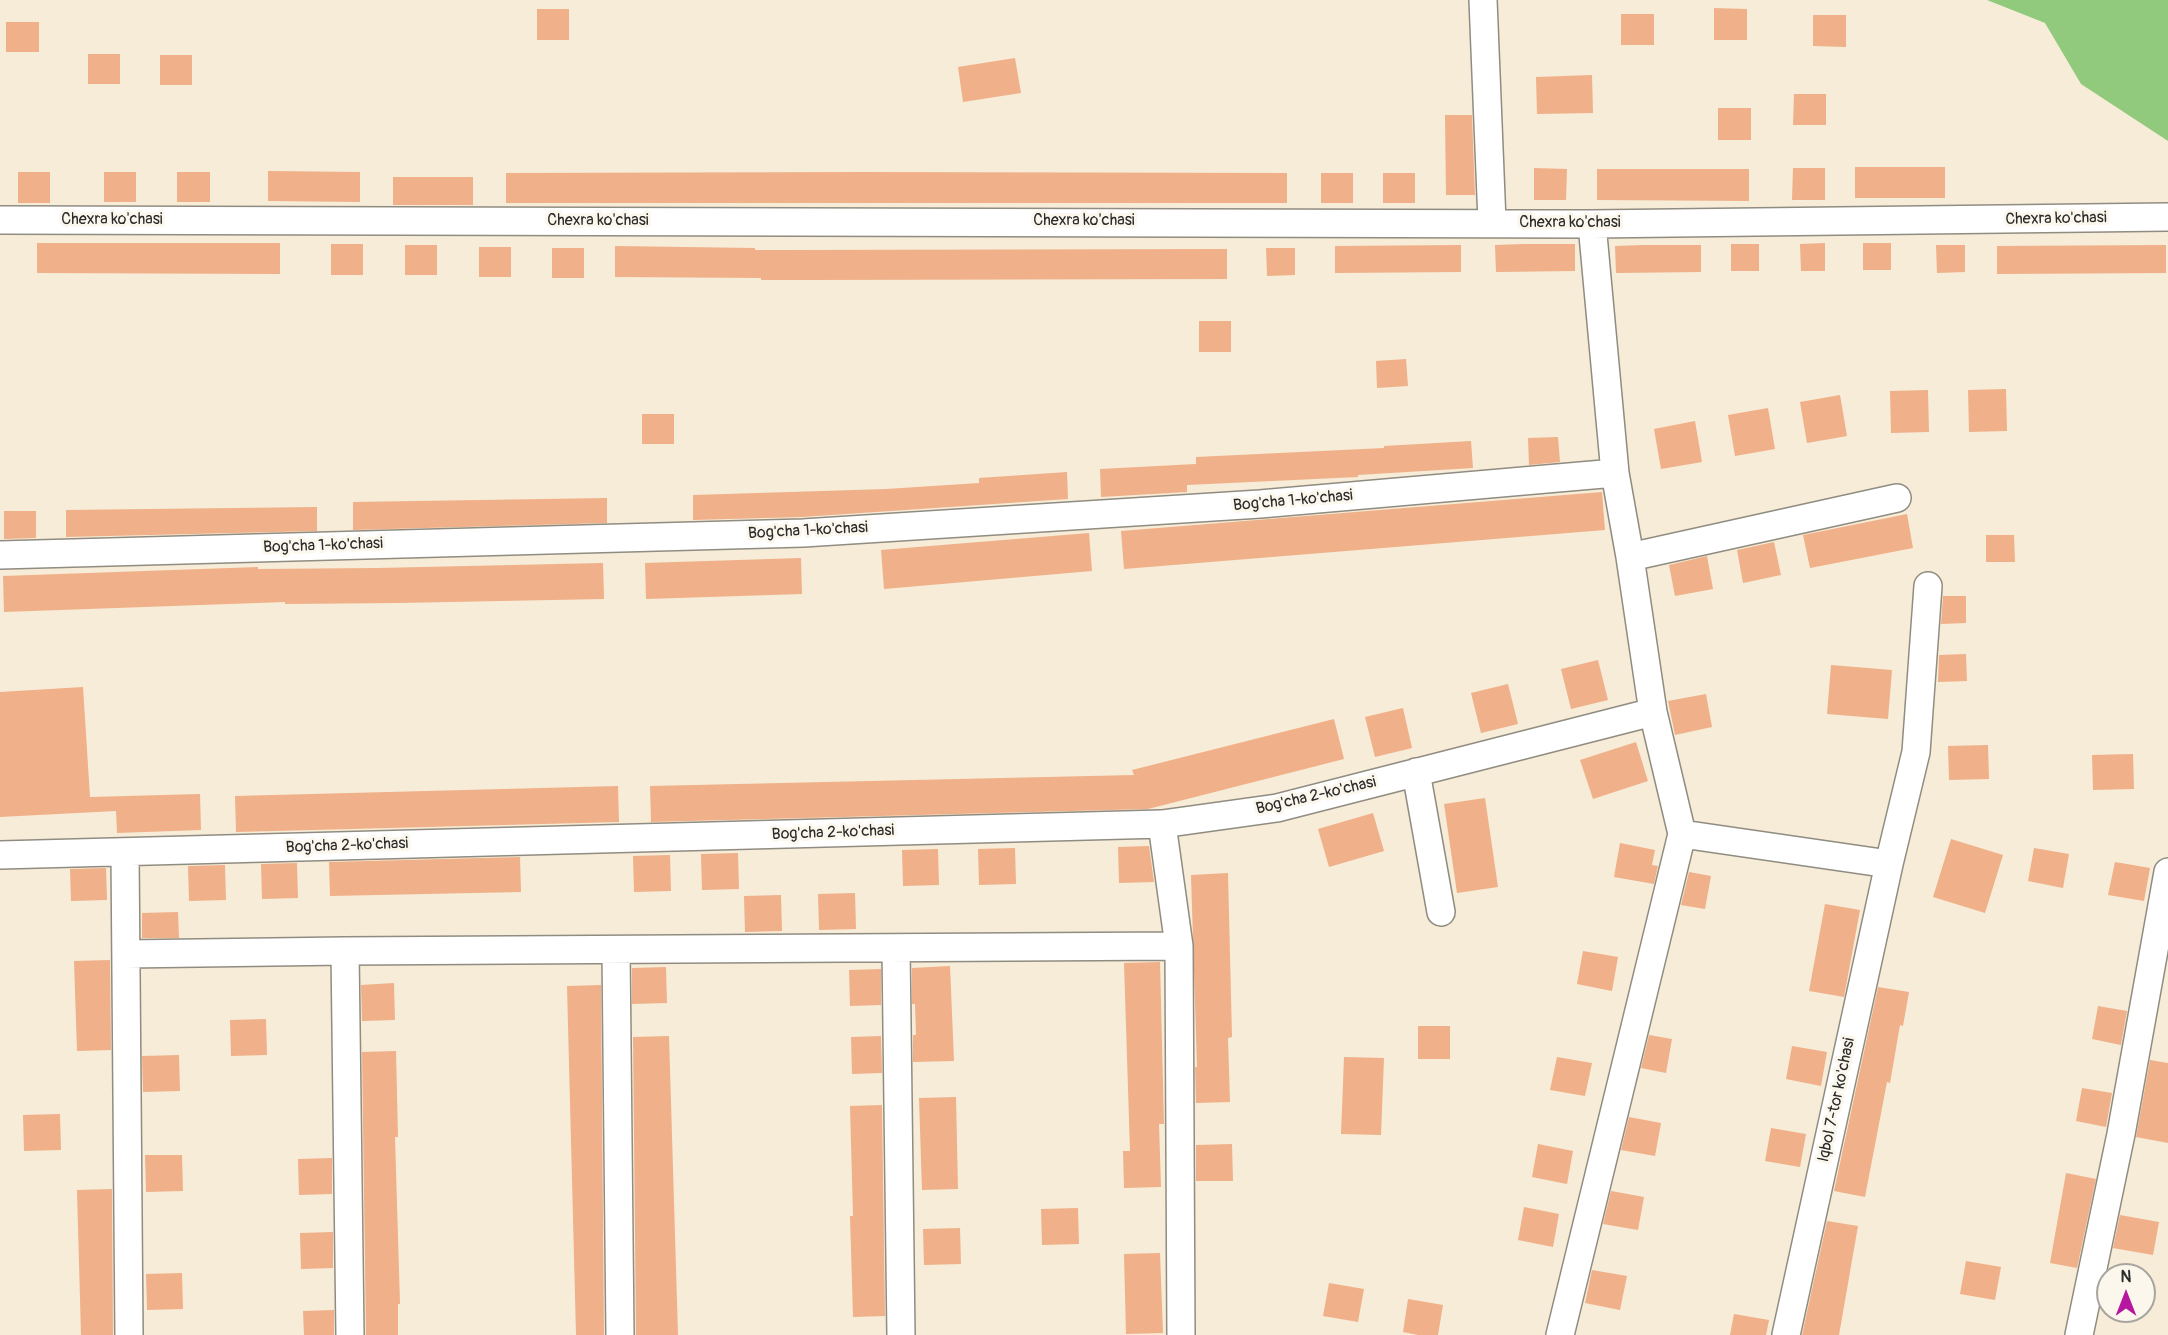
<!DOCTYPE html>
<html>
<head>
<meta charset="utf-8">
<style>
  body { margin:0 }
  #map { position:relative; width:2168px; height:1335px; overflow:hidden; background:#f6ecd7; font-family:Pangolin,sans-serif }
  canvas { display:block }
  .north { position:absolute; left:2096px; top:1263px; width:60px; height:60px; box-sizing:border-box; background:#fbf7ec; border:2px solid #a8a59f; border-radius:50%; rotate:0deg; font-size:16px; font-weight:700; line-height:24px; text-align:center; color:#2b2b2b }
  .north::after { content:''; display:block; margin:auto; width:21px; height:27px; background:#b5179e; clip-path:polygon(50% 0,100% 100%,50% 72%,0 100%) }
</style>
</head>
<body>
<div id="map">
<canvas width="2168" height="1335"></canvas>
<div class="north">N</div>
</div>
<script>
const context = document.querySelector('canvas').getContext('2d');
context.lineJoin = 'round';
function paint(path, color) {
  context.fillStyle = color;
  context.fill(path, 'evenodd');
}
function trace(path, color, width, dash) {
  context.strokeStyle = color;
  context.lineWidth = width;
  context.lineCap = dash ? 'butt' : 'round';
  context.setLineDash(dash || []);
  context.stroke(path);
}
function label(font, color, halo, rows, align = 'center') {
  context.font = font + ' Pangolin,sans-serif';
  context.lineWidth = 6;
  context.setLineDash([]);
  context.textBaseline = 'middle';
  context.strokeStyle = halo;
  context.fillStyle = color;
  for (const [text, x, y, turn = 0] of rows) {
    context.save();
    context.translate(x, y);
    context.rotate((+turn || 0) * Math.PI / 180);
    context.textAlign = isNaN(turn) ? turn : align;
    if (halo) context.strokeText(text, 0, 0);
    context.fillText(text, 0, 0);
    context.restore();
  }
}
paint(new Path2D(`
  M1987,0H2168V141L2081,84L2045,23Z`), '#92ca7d');
paint(new Path2D(`
  M1714,8L1747,9V40H1714Z
  M537,9H569V40H537Z
  M1621,14H1654V45H1621Z
  M1813,15H1846V47L1813,46Z
  M6,22H39V52H6Z
  M88,54H120V84H88Z
  M160,55H192V85H160Z
  M1015,58L1021,93L963,102L958,67Z
  M1592,75L1593,113L1537,114L1536,77Z
  M1794,94H1826V125H1793Z
  M1718,108H1751V140H1718Z
  M1445,115H1472L1475,195H1446Z
  M1855,167H1945V198H1855Z
  M1534,168L1567,169L1566,200H1534Z
  M1793,168H1825V200H1792Z
  M1597,169H1749V201L1597,200Z
  M268,171L360,172V202L268,201Z
  M18,172H50V203H18Z
  M104,172H136V202H104Z
  M177,172H210V202H177Z
  M863,172L1287,173V203H506V173Z
  M1321,173H1353V203H1321Z
  M1383,173H1415V203H1383Z
  M393,177H473V205H393Z
  M37,243H280V274L37,273Z
  M1825,243V271H1801L1800,244Z
  M1863,243H1891V270H1863Z
  M331,244H363V275H331Z
  M1524,244H1575V271L1496,272L1495,245Z
  M1731,244H1759V271H1731Z
  M405,245H437V275H405Z
  M1461,245V272L1335,273V246Z
  M1643,245H1701V272L1616,273L1615,246Z
  M1936,245H1965V272L1937,273Z
  M2166,245V273L1997,274V246Z
  M615,246L755,248V250H794L1227,249V279L802,280H761V278L615,277Z
  M479,247H511V277H479Z
  M552,248H584V278H552Z
  M1266,248H1295V275L1267,276Z
  M1199,321H1231V352H1199Z
  M1406,359L1408,386L1377,388L1376,361Z
  M2006,389L2007,431L1969,432L1968,390Z
  M1928,390L1929,432L1891,433L1890,391Z
  M1840,395L1847,436L1807,443L1800,402Z
  M1768,408L1775,449L1735,456L1728,415Z
  M642,414H674V444H642Z
  M1695,421L1702,462L1661,469L1654,429Z
  M1558,437L1560,462L1529,465L1528,438Z
  M1471,441L1473,468L1358,475V477L1187,485V492L1101,497L1100,469L1196,464V457L1384,448V446Z
  M1067,472L1068,499L802,517L693,520V495L886,489L979,483V478Z
  M1602,492L1605,530L1124,569L1121,531Z
  M607,498V523L353,530V502Z
  M317,507V531L66,537V510Z
  M4,511H36V538L4,539Z
  M1907,514L1913,548L1810,568L1803,535Z
  M1089,533L1092,571L884,589L881,550Z
  M1986,535H2014L2015,562H1986Z
  M1774,542L1781,575L1743,583L1737,550Z
  M1707,556L1713,589L1675,596L1669,565Z
  M801,558L802,594L646,599L645,563Z
  M603,563L604,599L398,603L285,604V602L4,612L3,576L258,567V569L377,568Z
  M1943,596H1966V623L1941,624Z
  M1966,654L1967,681L1938,682L1939,655Z
  M1598,660L1608,700L1571,709L1561,669Z
  M1831,665L1892,670L1888,719L1827,714Z
  M1508,684L1518,724L1481,733L1471,693Z
  M83,687L90,797L200,794L201,830L117,833L116,811L0,817V692Z
  M1706,694L1712,727L1675,735L1668,701Z
  M1403,708L1412,748L1375,757L1365,717Z
  M1334,719L1344,759L1148,809L651,822L650,786L1134,775L1132,770Z
  M1636,742L1648,781L1593,799L1580,760Z
  M1988,745L1989,779L1949,780L1948,746Z
  M2133,754L2134,789L2093,790L2092,755Z
  M618,786L619,822L236,832L235,796Z
  M1485,798L1498,887L1457,893L1444,804Z
  M1373,813L1384,851L1329,867L1318,829Z
  M1951,839L2003,855L1985,913L1933,897Z
  M1620,843L1655,850L1652,865L1658,866L1654,884L1614,877Z
  M1149,846L1154,882L1119,883L1118,847Z
  M1015,848L1016,884L979,885L978,849Z
  M2034,848L2069,854L2063,888L2028,881Z
  M938,849L939,885L903,886L902,850Z
  M738,853L739,889L702,890L701,854Z
  M670,855L671,891L634,892L633,856Z
  M520,857L521,892L330,896L329,862Z
  M2115,862L2150,868L2144,901L2108,895Z
  M297,863L298,898L262,899L261,864Z
  M225,865L226,900L189,901L188,866Z
  M106,868L107,900L71,901L70,869Z
  M1689,872L1711,876L1705,909L1681,905Z
  M1228,873L1232,1037L1228,1038L1230,1102L1196,1103L1195,1067H1197L1191,875Z
  M855,893L856,929L819,930L818,894Z
  M781,895L782,931L745,932L744,896Z
  M1825,904L1860,910L1844,997L1809,991Z
  M178,912L179,938H142V913Z
  M1583,951L1618,957L1612,991L1577,984Z
  M110,960L111,1050L77,1051L74,961Z
  M1160,962L1164,1124H1159L1161,1187L1124,1188L1123,1151H1130L1124,963Z
  M950,966L954,1061L913,1062V1035H916L915,1004H912V968Z
  M666,967L667,1003L632,1004V968Z
  M881,969V1005L850,1006L849,970Z
  M394,983L395,1020L362,1021L361,985Z
  M601,985L604,1335H576L567,986Z
  M1878,987L1909,992L1903,1026L1900,1025L1890,1083L1887,1082L1865,1197L1834,1191Z
  M2098,1006L2127,1011L2121,1045L2092,1039Z
  M266,1019L267,1055L231,1056L230,1020Z
  M1418,1026H1450V1059H1418Z
  M1649,1035L1672,1039L1666,1073L1641,1068Z
  M669,1036L678,1335H636L633,1037Z
  M881,1036L882,1073L852,1074L851,1037Z
  M1792,1046L1827,1052L1821,1086L1786,1079Z
  M396,1051L398,1137H395L400,1304H398V1335H366L362,1052Z
  M179,1055L180,1091L143,1092L142,1056Z
  M1344,1057L1384,1058L1381,1135L1341,1134Z
  M1557,1057L1592,1063L1585,1096L1550,1090Z
  M2150,1060L2168,1063V1143L2136,1137Z
  M2082,1088L2112,1093L2106,1127L2076,1121Z
  M956,1097L958,1189L922,1190L919,1098Z
  M882,1105L885,1316L853,1317L850,1216H853L850,1106Z
  M60,1114L61,1150L24,1151L23,1115Z
  M1629,1117L1661,1123L1655,1156L1621,1150Z
  M1771,1128L1806,1134L1800,1167L1765,1161Z
  M1232,1144L1233,1181H1196V1145Z
  M1538,1144L1573,1151L1567,1184L1532,1177Z
  M145,1155H182L183,1191L146,1192Z
  M332,1158V1194L299,1195L298,1159Z
  M2066,1173L2096,1179L2077,1268L2050,1263Z
  M112,1189L113,1335H81L77,1190Z
  M1611,1191L1644,1197L1638,1230L1603,1224Z
  M1524,1207L1559,1214L1553,1247L1518,1240Z
  M1078,1208L1079,1244L1042,1245L1041,1209Z
  M2120,1215L2159,1222L2153,1255L2113,1248Z
  M1827,1221L1858,1226L1839,1335H1802Z
  M960,1228L961,1264L924,1265L923,1229Z
  M333,1232V1268L301,1269L300,1233Z
  M1160,1253L1163,1333L1126,1334L1124,1254Z
  M1966,1261L2001,1267L1995,1300L1960,1294Z
  M1592,1270L1627,1276L1620,1310L1585,1303Z
  M182,1273L183,1309L147,1310L146,1274Z
  M1329,1283L1364,1289L1358,1322L1323,1316Z
  M1408,1299L1443,1305L1438,1335H1418L1403,1332Z
  M334,1310V1335H304L303,1311Z
  M1734,1314L1769,1320L1766,1335H1730Z`), '#f0b089');
const minor = new Path2D(`
  M1483,0L1492,222
  M0,220L1592,224L2168,217
  M0,555L803,533L1260,504L1615,473
  M1630,557L1897,498
  M1416,772L1441,912
  M1162,824L1179,946L1181,1335
  M1682,834L1889,864
  M125,852L129,1335
  M0,855L1162,824L1277,808L1653,712
  M896,949L901,1335
  M616,950L620,1335
  M345,951L350,1335
  M126,954L345,951L1179,946
  M1560,1335L1682,834L1653,712L1630,557L1615,473L1592,224
  M1786,1335L1889,864L1916,752L1928,586
  M2079,1335L2121,1134L2168,872`);
trace(minor, '#908c81', 30);
trace(minor, '#fff', 27);
label('16px', '#2b2b2b', '#fbf7ec', [
  ["Chexra ko'chasi",2056,219,-1],
  ["Chexra ko'chasi",112,220],
  ["Chexra ko'chasi",598,221],
  ["Chexra ko'chasi",1084,221],
  ["Chexra ko'chasi",1570,223],
  ["Bog'cha 1-ko'chasi",1293,501,-5],
  ["Bog'cha 1-ko'chasi",808,531,-3],
  ["Bog'cha 1-ko'chasi",323,546,-2],
  ["Bog'cha 2-ko'chasi",1316,796,-13],
  ["Bog'cha 2-ko'chasi",833,833,-2],
  ["Bog'cha 2-ko'chasi",347,846,-2],
  ["Iqbol 7-tor ko'chasi",1837,1100,-78]
]);
</script>
</body>
</html>
